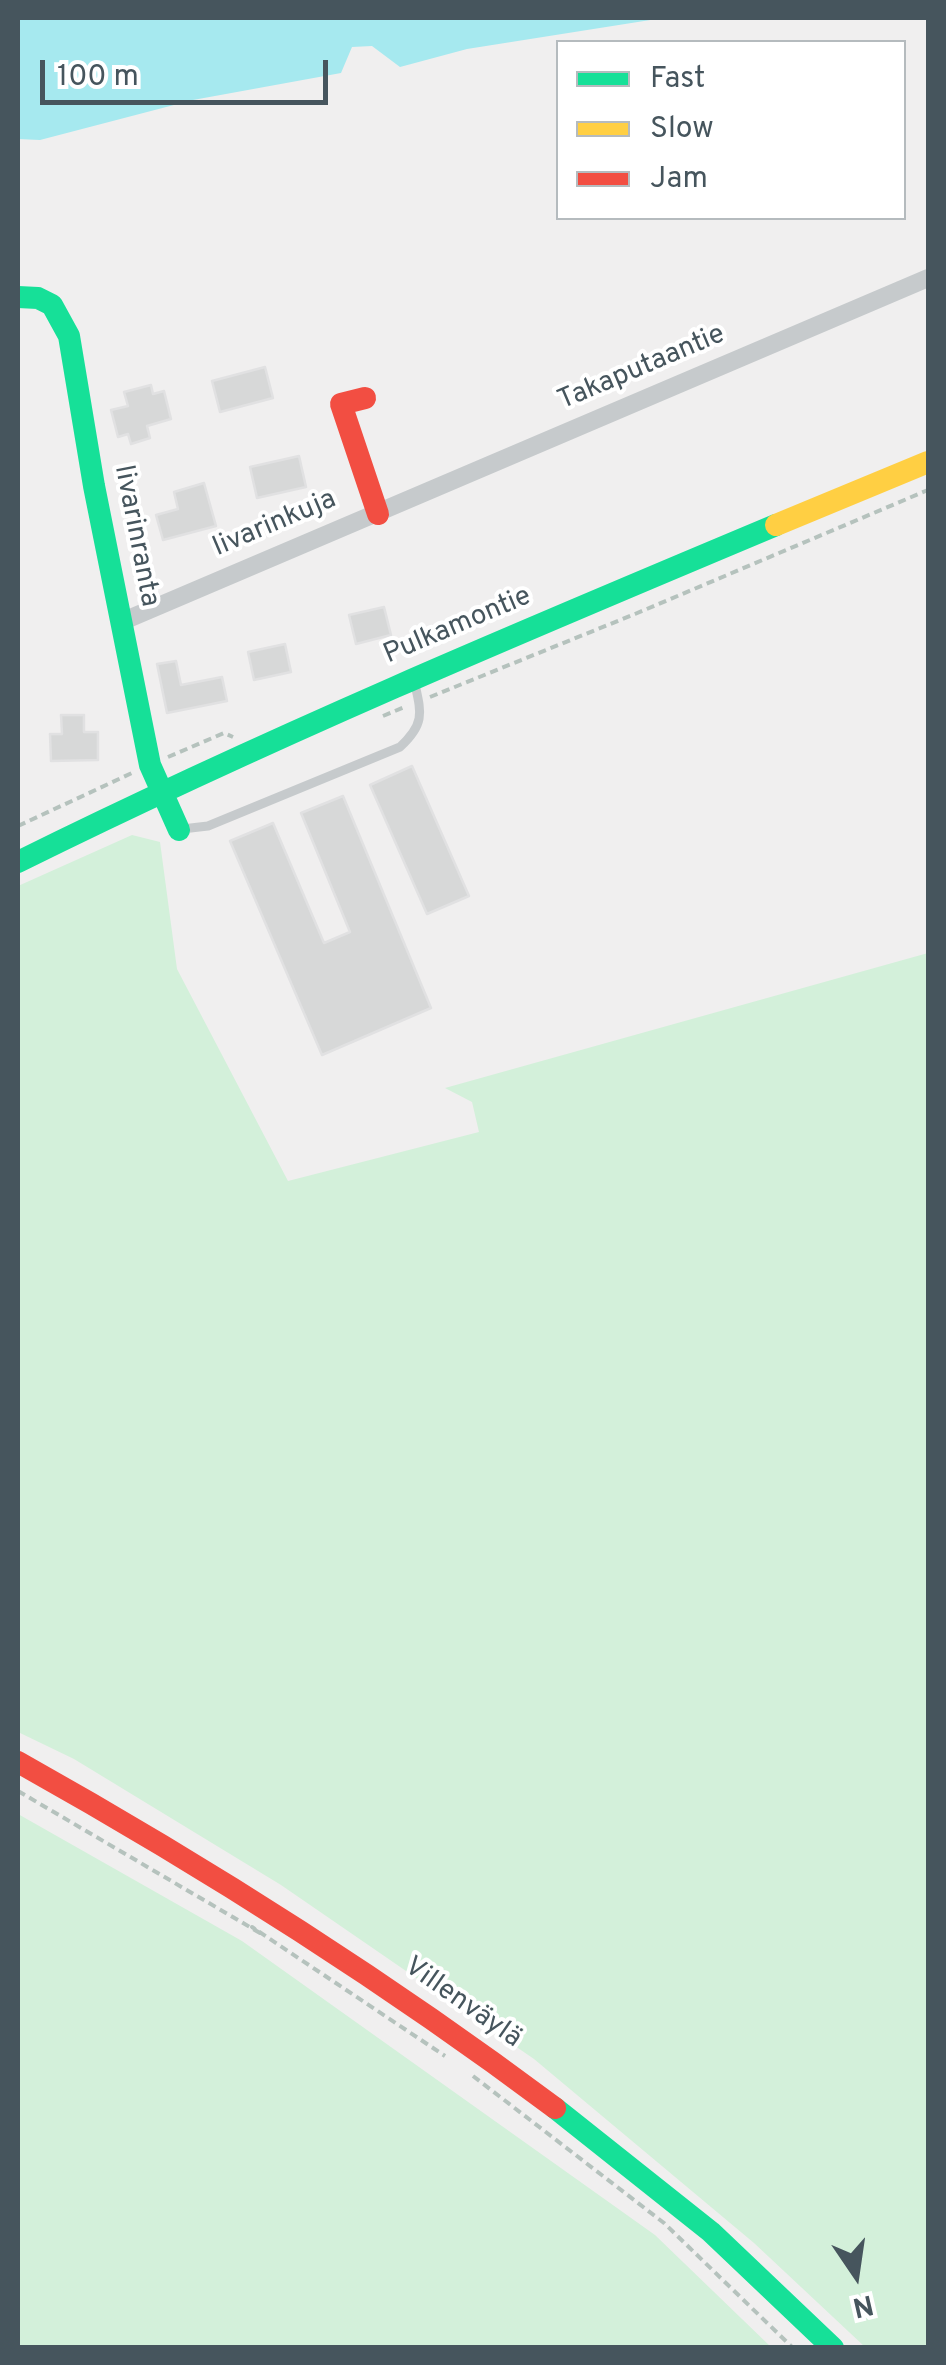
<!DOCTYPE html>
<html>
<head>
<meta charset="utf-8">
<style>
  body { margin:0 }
  #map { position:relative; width:946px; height:2365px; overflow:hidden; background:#f0efef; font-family:Overpass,sans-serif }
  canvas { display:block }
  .frame { position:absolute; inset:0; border:20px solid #46555d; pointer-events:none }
  .legend { position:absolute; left:556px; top:40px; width:350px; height:180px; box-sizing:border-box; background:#fff; border:2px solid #b5bbbe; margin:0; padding:12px 18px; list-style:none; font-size:30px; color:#46555d }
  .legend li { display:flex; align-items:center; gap:20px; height:50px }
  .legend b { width:50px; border:2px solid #b5bbbe }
  .north { position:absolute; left:806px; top:2225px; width:100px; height:100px; -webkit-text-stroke:8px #fff; paint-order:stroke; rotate:167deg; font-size:28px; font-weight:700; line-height:40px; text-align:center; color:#46555d }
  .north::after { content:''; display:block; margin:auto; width:35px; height:45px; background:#46555d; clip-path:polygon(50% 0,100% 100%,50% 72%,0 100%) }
  .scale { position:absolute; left:40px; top:60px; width:288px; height:45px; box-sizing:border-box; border:5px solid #46555d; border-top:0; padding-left:12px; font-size:30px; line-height:35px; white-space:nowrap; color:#46555d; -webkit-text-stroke:8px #fff; paint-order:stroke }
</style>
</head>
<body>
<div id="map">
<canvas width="946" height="2365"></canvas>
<div class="frame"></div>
<ul class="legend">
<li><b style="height:12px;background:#16e098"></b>Fast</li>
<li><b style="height:12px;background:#ffcf43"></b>Slow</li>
<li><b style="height:12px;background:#f24e42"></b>Jam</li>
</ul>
<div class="north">N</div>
<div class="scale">100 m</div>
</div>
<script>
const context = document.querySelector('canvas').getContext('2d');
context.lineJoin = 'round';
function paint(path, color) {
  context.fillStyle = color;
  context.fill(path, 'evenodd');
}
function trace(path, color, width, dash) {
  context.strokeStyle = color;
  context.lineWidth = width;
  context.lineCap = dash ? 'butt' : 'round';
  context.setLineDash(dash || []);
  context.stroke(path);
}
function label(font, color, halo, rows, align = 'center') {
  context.font = font + ' Overpass,sans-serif';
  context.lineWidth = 8;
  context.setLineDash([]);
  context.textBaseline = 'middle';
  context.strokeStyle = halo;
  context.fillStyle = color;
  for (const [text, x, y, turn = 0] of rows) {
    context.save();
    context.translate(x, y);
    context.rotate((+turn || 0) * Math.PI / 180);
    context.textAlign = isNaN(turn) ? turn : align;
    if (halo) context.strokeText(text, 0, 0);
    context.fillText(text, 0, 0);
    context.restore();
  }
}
paint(new Path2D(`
  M132,835L160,842L177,969L288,1181L479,1132L472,1102L445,1088L928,953V2347H865L754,2243L534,2059L281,1885L74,1759L18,1732V886Z
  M18,1814L242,1941L655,2235L771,2347H18Z`), '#d3f0da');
paint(new Path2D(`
  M18,18H663L467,49L400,67L372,46L352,47L341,73L193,100L40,140L18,139Z`), '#a6e9ef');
const building = new Path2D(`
  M265,367L273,398L220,412L212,381Z
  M151,385L153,394L164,391L171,419L147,426L150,438L131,444L128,434L118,437L111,410L128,406L124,392Z
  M299,456L306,487L257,498L250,467Z
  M204,483L216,526L163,540L156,515L178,509L174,492Z
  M384,607L391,635L356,644L349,615Z
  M285,644L291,672L254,680L248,652Z
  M176,661L181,685L222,677L227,701L167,713L157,664Z
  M61,715H84V732H98V760L51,761L50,734H62Z
  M412,766L469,896L427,914L370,785Z
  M343,796L431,1008L322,1055L230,841L273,823L324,943L350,932L301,813Z`);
paint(building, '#d7d8d8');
trace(building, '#e1e1e2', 2.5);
trace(new Path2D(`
  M430,697L635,614L928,490
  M383,716L407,706
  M168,757L224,733L233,737
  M18,826L132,773
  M18,1791L260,1933L252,1927L445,2056
  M473,2076L664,2223L793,2348`), '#b5c2bd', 4, [8, 5]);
trace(new Path2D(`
  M182,829L208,826L400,747C426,723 421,712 414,680`), '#c6cacc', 9);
trace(new Path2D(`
  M121,622L928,278`), '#c6cacc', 18);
trace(new Path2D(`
  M18,297L38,298L52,305L69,336L94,486L150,765L179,830
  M18,862C266,739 521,632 776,525
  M555,2108L711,2232L833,2348`), '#16e098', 22);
trace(new Path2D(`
  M776,525L928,462`), '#ffcf43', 22);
trace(new Path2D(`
  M365,398L341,404L378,514
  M18,1762C204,1866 384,1980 555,2108`), '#f24e42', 22);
label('28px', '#46555d', '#fff', [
  ["Takaputaantie",642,369,-23],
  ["Iivarinkuja",275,525,-23],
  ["Iivarinranta",135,536,79],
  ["Pulkamontie",458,627,-23],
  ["Villenväylä",462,2004,35]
]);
</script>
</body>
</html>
